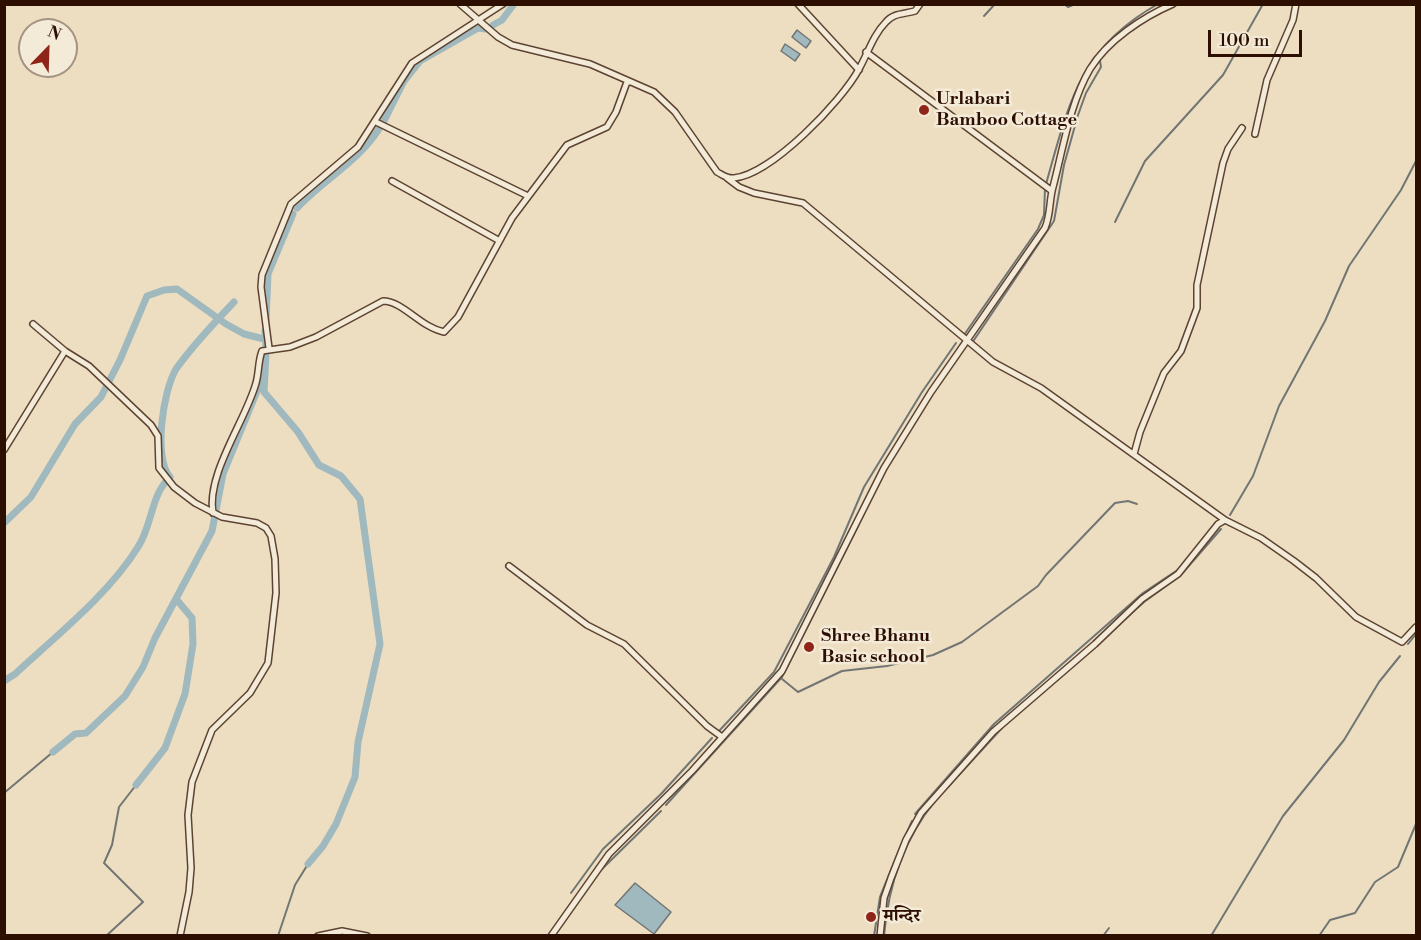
<!DOCTYPE html>
<html>
<head>
<meta charset="utf-8">
<style>
  body { margin:0 }
  #map { position:relative; width:1421px; height:940px; overflow:hidden; background:#eddec1; font-family:"Libre Bodoni",serif }
  canvas { display:block }
  .frame { position:absolute; inset:0; border:6px solid #2d0f02; pointer-events:none }
  .north { position:absolute; left:18px; top:18px; width:60px; height:60px; box-sizing:border-box; background:#f3ead7; border:2px solid #a49282; border-radius:50%; rotate:23deg; font-size:16px; font-weight:700; line-height:24px; text-align:center; color:#2d0f02 }
  .north::after { content:''; display:block; margin:auto; width:21px; height:27px; background:#8f2418; clip-path:polygon(50% 0,100% 100%,50% 72%,0 100%) }
  .scale { position:absolute; left:1208px; top:30px; width:94px; height:27px; box-sizing:border-box; border:3px solid #2d0f02; border-top:0; padding-left:8px; font-size:18px; line-height:21px; white-space:nowrap; color:#2d0f02; -webkit-text-stroke:4px #f3ead7; paint-order:stroke }
</style>
</head>
<body>
<div id="map">
<canvas width="1421" height="940"></canvas>
<div class="frame"></div>
<div class="north">N</div>
<div class="scale">100 m</div>
</div>
<script>
const context = document.querySelector('canvas').getContext('2d');
context.lineJoin = 'round';
function paint(path, color) {
  context.fillStyle = color;
  context.fill(path, 'evenodd');
}
function trace(path, color, width, dash) {
  context.strokeStyle = color;
  context.lineWidth = width;
  context.lineCap = dash ? 'butt' : 'round';
  context.setLineDash(dash || []);
  context.stroke(path);
}
function label(font, color, halo, rows, align = 'center') {
  context.font = font + ' "Libre Bodoni","Noto Serif Devanagari",serif';
  context.lineWidth = 5;
  context.setLineDash([]);
  context.textBaseline = 'middle';
  context.strokeStyle = halo;
  context.fillStyle = color;
  for (const [text, x, y, turn = 0] of rows) {
    context.save();
    context.translate(x, y);
    context.rotate((+turn || 0) * Math.PI / 180);
    context.textAlign = isNaN(turn) ? turn : align;
    if (halo) context.strokeText(text, 0, 0);
    context.fillText(text, 0, 0);
    context.restore();
  }
}
const water = new Path2D(`
  M797,30L811,41L806,48L792,37Z
  M785,44L800,54L795,61L781,51Z
  M635,883L671,912L654,934L615,905Z`);
paint(water, '#9fb9bf');
trace(water, '#717573', 1.5);
trace(new Path2D(`
  M1064,4L1068,7L1075,4
  M984,16L995,4
  M1046,184C1069,103 1079,48 1158,4
  M1115,222L1145,161L1223,75L1263,4
  M964,335L1038,229L1044,215L1045,188
  M972,343L1054,221L1064,165L1078,115L1086,93L1101,67L1100,61
  M1230,515L1253,476L1279,406L1325,321L1349,266L1401,190L1416,161
  M1196,548L1205,536
  M1408,644L1416,634
  M782,679L798,692L842,671L887,666L933,655L962,642L1038,586L1046,575L1115,503L1128,501L1137,504
  M1056,681L1144,602L1180,576L1221,529
  M719,731L774,672L834,557L864,487L922,392L956,343
  M947,788L1002,728
  M4,793L53,752
  M666,805L782,677L859,524
  M915,814L994,724L1143,593L1179,569
  M905,837L912,821
  M599,872L661,811
  M571,893L603,849L661,794L712,738
  M106,936L143,902L104,863L112,845L119,807L136,785
  M278,936L295,885L308,864
  M874,936L880,897L902,843
  M884,936C888,887 904,839 935,801
  M1103,936L1109,928
  M1211,936L1283,816L1344,740L1379,682L1400,656
  M1319,936L1330,920L1355,913L1375,882L1398,867L1416,824`), '#717573', 2);
trace(new Path2D(`
  M493,25L502,20L514,4
  M384,121L404,81L420,61L478,28L485,29
  M297,208C323,180 359,161 379,129
  M266,320L268,274L293,214
  M265,331L266,347
  M266,354L264,392L298,432L319,465L341,476L360,499L380,644L358,742L355,777L336,824L323,846L308,864
  M4,523L31,497L75,424L101,397L120,360L147,296L164,290L177,289L226,324L244,334L264,339
  M4,681L15,674C56,636 109,594 138,547C153,524 150,496 170,477C153,458 163,391 176,369C193,345 214,323 234,302
  M53,752L75,734L86,733L125,696L143,667L155,638L212,531L223,474L262,379
  M136,785L165,748L185,694L193,644L192,618L177,600`), '#9fb9bf', 7);
const minor = new Path2D(`
  M460,4L498,37L512,45L590,64L654,92L675,112L717,172C723,175 727,179 734,178C771,175 842,101 859,69C868,53 873,35 886,22C893,13 905,14 915,11L920,4
  M798,4L859,70
  M866,52L1052,191
  M376,122L528,196
  M1255,134L1267,80L1293,20L1296,4
  M727,178L739,187L754,193L803,203L993,362L1041,388L1225,520L1261,538L1294,561L1316,578L1356,617L1402,642L1416,627
  M392,181L498,240
  M33,324L65,351
  M269,348L261,287L262,275L291,204L358,147L412,63L503,4
  M4,450L65,351L89,366L151,425L158,436L159,468L174,487L195,503L222,517L257,523L266,528L271,536L275,559L276,593L268,663L250,693L212,730L192,782L188,815L191,868L189,892L180,936
  M1134,454L1140,432L1164,373L1181,351L1197,308V285L1223,163L1228,149L1242,128
  M213,513C206,474 246,420 256,383C259,373 258,361 262,351L290,347L316,337L383,301C403,301 420,327 444,332L458,317L512,218L567,145L607,127L616,112L627,82H630
  M509,566L587,625L624,644L707,726L722,737
  M318,936L342,931L367,936
  M551,936L609,854L692,771L782,671L884,468L931,392L1045,228C1051,214 1049,201 1053,187C1063,149 1070,103 1090,69C1108,40 1143,17 1173,4
  M880,936L884,898L891,878L906,840L921,813L993,732L1095,644L1142,599L1178,574L1218,524L1225,520`);
trace(minor, '#5d4332', 8);
trace(minor, '#f3ead7', 5);
for (const [x, y, r, color] of [
  [924,110,6,"#8f2418"],
  [809,647,6,"#8f2418"],
  [871,917,6,"#8f2418"]
]) {
  const dot = new Path2D();
  dot.arc(x, y, r, 0, 2 * Math.PI);
  context.fillStyle = color;
  context.fill(dot);
  trace(dot, '#f3ead7', 2);
}
label('bold 18px', '#2d0f02', '#f3ead7', [
  ["Urlabari",936,100],
  ["Bamboo Cottage",936,121],
  ["Shree Bhanu",821,637],
  ["Basic school",821,658],
  ["मन्दिर",883,917]
], 'left');
</script>
</body>
</html>
